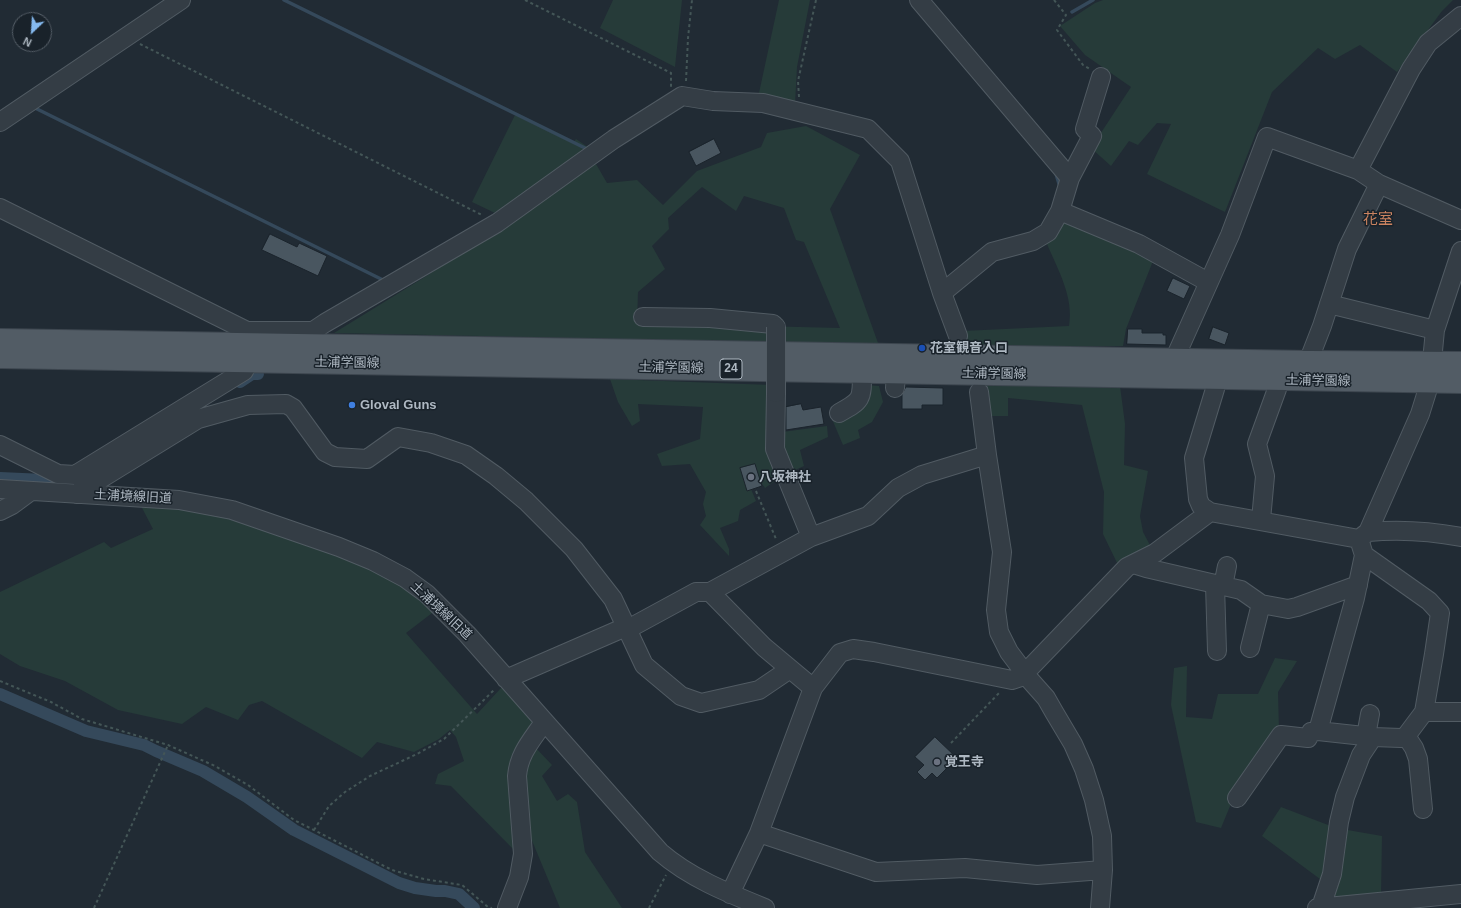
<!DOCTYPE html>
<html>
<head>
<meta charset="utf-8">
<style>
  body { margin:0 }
  #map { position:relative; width:1461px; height:908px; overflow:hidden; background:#212b34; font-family:Helvetica,sans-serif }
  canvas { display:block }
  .north { position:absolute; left:12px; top:12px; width:40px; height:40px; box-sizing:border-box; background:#19222a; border:1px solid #555e67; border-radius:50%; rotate:205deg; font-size:11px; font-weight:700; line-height:16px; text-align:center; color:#aeb8c2 }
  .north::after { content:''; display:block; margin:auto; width:14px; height:18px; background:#85baf0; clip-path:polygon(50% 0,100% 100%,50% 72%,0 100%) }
</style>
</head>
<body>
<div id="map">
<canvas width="1461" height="908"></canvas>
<div class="north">N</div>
</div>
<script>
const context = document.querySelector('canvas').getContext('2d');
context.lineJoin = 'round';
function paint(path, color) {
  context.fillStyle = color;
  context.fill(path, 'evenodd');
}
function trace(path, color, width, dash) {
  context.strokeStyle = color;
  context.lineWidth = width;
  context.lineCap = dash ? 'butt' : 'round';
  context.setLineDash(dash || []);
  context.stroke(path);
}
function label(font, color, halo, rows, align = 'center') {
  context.font = font + ' Helvetica,"Noto Sans JP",sans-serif';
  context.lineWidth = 3;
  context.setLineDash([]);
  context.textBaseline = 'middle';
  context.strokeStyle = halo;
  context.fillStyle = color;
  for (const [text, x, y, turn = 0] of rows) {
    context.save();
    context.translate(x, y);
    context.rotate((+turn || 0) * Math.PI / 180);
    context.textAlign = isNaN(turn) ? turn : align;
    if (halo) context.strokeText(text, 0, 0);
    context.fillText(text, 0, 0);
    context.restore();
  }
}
paint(new Path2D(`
  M613,0H682L675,67L600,28Z
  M779,0H810L797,67L795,104L759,93Z
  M1103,0H1453L1442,11L1397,72L1360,45L1335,59L1318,48L1272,92L1225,212L1147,174L1171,124L1157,123L1138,145L1129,141L1111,166L1091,148L1131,87L1085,55L1060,26L1095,3Z
  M515,115L573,143L576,139L592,150L495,213L472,202Z
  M806,126L860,155L830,209L878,343L770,342L334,333L428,275L596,164L607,183L637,180L663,205L697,171L761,147L767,133ZM702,187L736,211L744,196L784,208L796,240L804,242L840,328L637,323L638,292L665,269L652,246L669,229L668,218Z
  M1061,218L1081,225L1153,261L1126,329L1123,346L966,347L962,331L1069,326C1074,297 1058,270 1047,244Z
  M610,379L772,385L782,432L827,426L828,437L800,450L804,466L784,475L765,488L751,468L743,470L756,501L740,510L738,521L720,528L729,549V556L700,525L706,516L703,504L706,492L690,464L662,466L657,454L700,439L703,407L638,404L640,421L632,426L618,402Z
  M866,385L879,386L883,402L872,422L858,430L860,438L843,445L832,419L851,411Z
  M985,385L1120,386L1125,424L1124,465L1148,471L1140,516L1143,532L1152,549L1119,567L1103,534L1104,492L1082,405L1008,398V416H988Z
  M140,504L186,508L222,514L334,551L404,583L436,610L406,633L477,714L501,688L507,690L531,717L532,722L520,743L514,850L451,786L435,784L438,774L464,761L456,737L450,730L439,739L414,752L377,742L362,758L262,701L249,705L238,720L206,707L182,724L118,710L65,681L20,666L0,654V592L104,542L111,548L153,529Z
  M1275,658L1297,661L1278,692L1279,730L1233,799L1221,828L1196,822L1171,705L1174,668L1187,666L1186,717L1212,719L1218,694H1258Z
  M535,747L552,765L542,776L557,801L568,794L577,802L585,852L622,908H560L523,819L525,766Z
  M1281,807L1336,828L1382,836L1381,896L1330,901L1324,882L1262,836Z`), '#263b39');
trace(new Path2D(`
  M284,0L589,150
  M1072,12L1093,0
  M33,107L385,281
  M1056,174L1060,187`), '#35495b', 3.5);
trace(new Path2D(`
  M240,382L252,374H258
  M0,478L67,481
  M0,694L86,731L144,745L156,751L203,771L247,797L294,830L399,883L415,888L436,891H445L459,894L474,908`), '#35495b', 12);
const building = new Path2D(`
  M714,139L721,153L696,166L689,152Z
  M270,234L297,247L299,243L327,256L318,276L262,250Z
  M1173,278L1190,286L1184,299L1167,291Z
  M1213,327L1229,333L1225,345L1209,339Z
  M1128,329H1142V333H1163V335H1166V345L1127,344Z
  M906,387L943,388V405H922V409H902V395Z
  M801,404L803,410L821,407L824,424L786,430V407Z
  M755,464L762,486L747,491L740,468Z
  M935,737L957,758L937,778L932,773L925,780L917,772L924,765L915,757Z`);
paint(building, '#495660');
trace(building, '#1b242c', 1);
const minor = new Path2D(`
  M919,0L1070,178
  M0,122L181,0
  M1358,170L1411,69L1428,43L1461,16
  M0,208L247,331H313L325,323L497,223L614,139L682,96L713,101L763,103L868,129L900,161L942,293L958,336
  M1060,211L1139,244L1208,282
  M1461,251L1435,330L1430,382L1420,414L1368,532C1399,529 1430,531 1461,537
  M942,293L992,252L1033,241L1048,232L1060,211L1070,178L1092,136L1085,129L1101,77
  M1329,304L1435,330
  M643,317L710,318L773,324L776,327
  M1174,360L1230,235L1267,137L1358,170L1379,184L1461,220
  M1308,362L1322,326L1347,249L1379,184
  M895,388L897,360
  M979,392L987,455L1002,552L996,610L999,632L1009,652L1030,680L1046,698L1054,712L1073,744L1084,769L1094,800L1102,836L1103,870L1100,908
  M776,393L775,449L811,537
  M839,413C863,400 862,399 862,371
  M0,445L58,474L75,475L244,371L249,361L248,350
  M0,489L179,500L232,510L339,547L373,561L405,578L427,594L467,634L660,852C690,878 728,893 765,908
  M76,494L198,419L248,405L286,404L293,408L325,452L335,457L367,459L398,437L431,443L466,455L496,476L526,501L574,549L613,599L644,665L681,696L701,703L759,690L790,669
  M0,511L12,505L31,491
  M1210,512L1201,506L1198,499L1194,458L1215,389L1216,378
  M1261,520L1265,476L1257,444L1277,389V380
  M1133,564L1146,568L1241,590L1261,604L1288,609L1297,607L1358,585
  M1215,585L1217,651
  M1223,586L1227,566
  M710,592L764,647L813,688
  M1250,648L1261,604
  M506,679L621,629H628L696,592H710L811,537L868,516L898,488L922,475L987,455
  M1424,712H1461
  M1318,731L1355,598L1364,555
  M1366,736L1370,714
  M1406,736L1414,748L1418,759L1423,809
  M1237,798L1281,735L1308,738L1311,732L1318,731L1373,737
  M759,833L876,872L965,868L1037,875L1103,870
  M730,894L759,833L813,688L840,653L853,649L874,652L1012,680L1021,677L1025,673L1127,567L1155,553L1210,512L1359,539L1368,532
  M1321,907L1332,874L1339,822L1345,797L1361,755L1373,737L1401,738L1406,736L1424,712L1434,654L1440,613L1429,601L1364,555L1359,539
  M507,908L519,877L523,854L517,776C519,753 532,740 544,722
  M1317,908L1461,894`);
const major = new Path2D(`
  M0,340L1308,362L1461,363
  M0,357L1461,382`);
trace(minor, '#515b63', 20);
trace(major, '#3d464f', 24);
trace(new Path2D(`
  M525,0L671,73V87
  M1054,0L1066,15L1057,30L1083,65L1090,69
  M140,44L482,215
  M686,81L688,38L692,0
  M799,97L798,81L816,0
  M756,491L776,539
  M0,681L51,702L82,719L168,745L215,766L248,785L294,820L314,830L392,870L424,879L462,885L488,907L492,908
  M951,743L1000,692
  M314,830L329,806L345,792L370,776L417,754L444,739L495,689
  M94,908L168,745
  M649,908L666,875`), '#445657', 2, [3, 3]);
trace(minor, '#343d45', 18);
trace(major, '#525c65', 22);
const minorBridge = new Path2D(`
  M776,393V327`);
trace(minorBridge, '#515b63', 20, []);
trace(minorBridge, '#343d45', 18);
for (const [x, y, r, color] of [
  [922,348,4,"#1a4fb4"],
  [352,405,4,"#3f7fe0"],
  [751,477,4,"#6b7280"],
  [937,762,4,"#6b7280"]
]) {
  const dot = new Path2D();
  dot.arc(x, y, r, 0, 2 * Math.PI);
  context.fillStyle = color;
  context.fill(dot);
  trace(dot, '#19222a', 1.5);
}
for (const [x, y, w] of [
  [731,369,22]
]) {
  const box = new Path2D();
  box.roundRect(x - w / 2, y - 10, w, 20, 3);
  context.fillStyle = '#19222a';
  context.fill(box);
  trace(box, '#aeb8c2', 1);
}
label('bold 12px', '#aeb8c2', null, [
  ["24",731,369]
]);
label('bold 13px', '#aeb8c2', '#19222a', [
  ["花室観音入口",930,348],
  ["Gloval Guns",360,405],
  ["八坂神社",759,477],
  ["覚王寺",945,762]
], 'left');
label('13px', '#aeb8c2', '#19222a', [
  ["土浦学園線",347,363,1],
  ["土浦学園線",671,368,1],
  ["土浦学園線",994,374,1],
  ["土浦学園線",1318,381,1],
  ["土浦境線旧道",133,497,3],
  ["土浦境線旧道",441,611,43]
]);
label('15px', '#cb8360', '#19222a', [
  ["花室",1378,220]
]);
</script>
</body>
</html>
